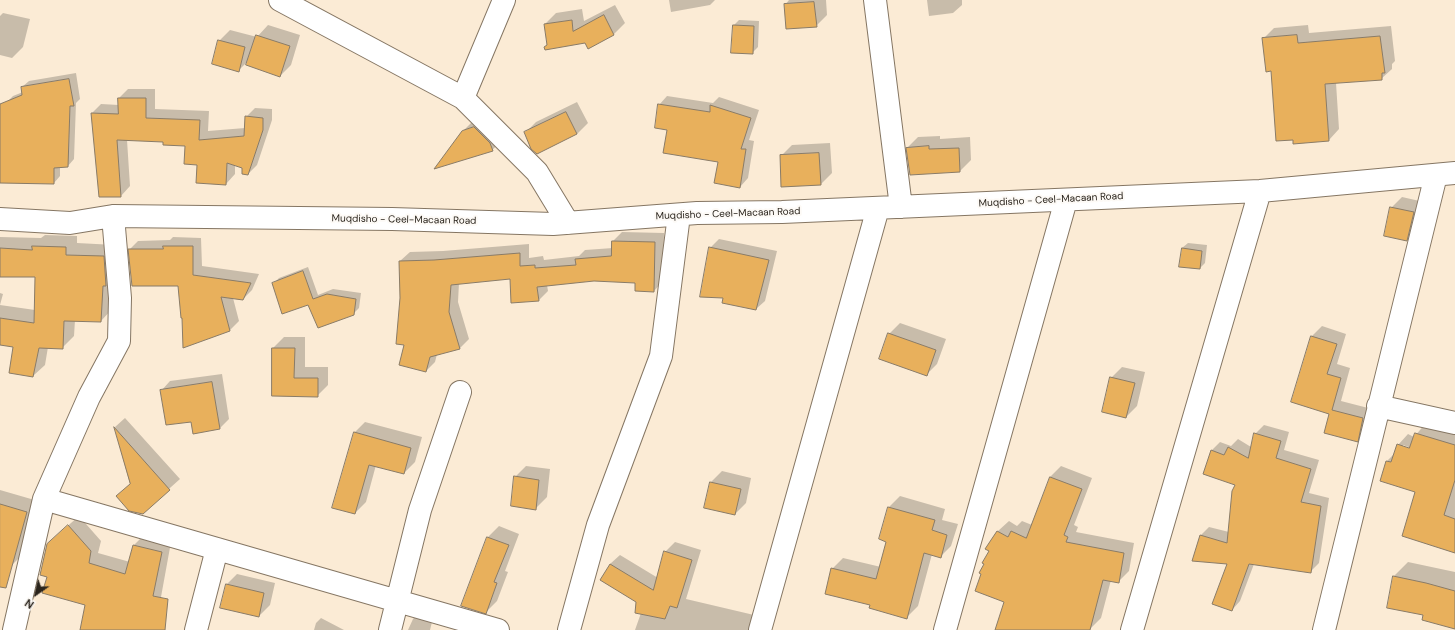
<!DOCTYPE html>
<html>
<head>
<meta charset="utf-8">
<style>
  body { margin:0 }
  #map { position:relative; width:1455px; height:630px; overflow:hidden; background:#fbebd5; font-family:"DM Sans",sans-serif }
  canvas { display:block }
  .north { position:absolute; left:16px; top:574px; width:40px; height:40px; -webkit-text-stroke:3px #fdfaf6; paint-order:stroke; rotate:214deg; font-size:11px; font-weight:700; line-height:16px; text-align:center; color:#2a241c }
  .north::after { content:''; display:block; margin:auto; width:14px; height:18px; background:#2a241c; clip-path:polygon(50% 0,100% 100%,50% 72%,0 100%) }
</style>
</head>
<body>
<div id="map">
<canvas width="1455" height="630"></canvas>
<div class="north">N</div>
</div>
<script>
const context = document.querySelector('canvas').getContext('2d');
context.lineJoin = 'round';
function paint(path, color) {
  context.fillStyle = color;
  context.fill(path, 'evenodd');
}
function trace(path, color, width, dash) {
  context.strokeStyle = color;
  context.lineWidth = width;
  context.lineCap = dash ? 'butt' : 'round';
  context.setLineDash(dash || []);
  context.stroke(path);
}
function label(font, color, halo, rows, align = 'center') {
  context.font = font + ' "DM Sans",sans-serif';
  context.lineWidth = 4;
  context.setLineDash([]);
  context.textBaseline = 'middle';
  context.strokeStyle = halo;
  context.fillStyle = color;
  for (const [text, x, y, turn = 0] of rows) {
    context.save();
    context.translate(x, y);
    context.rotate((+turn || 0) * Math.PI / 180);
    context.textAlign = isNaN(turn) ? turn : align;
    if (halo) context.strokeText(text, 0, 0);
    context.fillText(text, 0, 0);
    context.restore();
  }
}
paint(new Path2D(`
  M669,0H715L710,5L671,12Z
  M789,0H826L827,15L816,26L785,5Z
  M927,0H962V5L953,13L929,16Z
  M615,5L625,23L614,34L586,42L548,44L545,24L556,13L582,9L584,21Z
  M3,13L30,19L23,47L12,58L0,55V16Z
  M739,20L759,21L758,47L752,53L733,26Z
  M268,25L300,35L291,65L280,76L249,60L238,71L219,41L230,30L257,37Z
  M1308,25L1309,33L1391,26L1395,61L1392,64V69L1381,79L1336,83L1339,129L1329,140L1294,143L1263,39L1274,28Z
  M76,73L80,99L76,103L74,159L68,166H60V176L54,183L0,140V121L7,102L13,96L23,92L22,87L29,81Z
  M128,89H155V109L209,111L208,131L245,128L246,117L255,108L272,109V120L257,165L248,174L243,168L235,165V174L226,184L198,164L186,145L164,141L127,140L130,186L121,196H100L92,113L101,104L119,105V98Z
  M667,96L713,103L719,97L759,110L749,140L754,141L748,178L740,187L719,162L668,129L659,105Z
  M577,102L588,123L577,134L525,133L536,122Z
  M472,122L502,141L492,150L462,132Z
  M940,136V139L970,137L971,160L960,171L907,148L918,137Z
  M830,143L832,173L821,184L781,156L792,145Z
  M1402,197L1424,202L1418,229L1407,240L1391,208Z
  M622,232L664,233L663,281L654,291L636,282L594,280L547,285L548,291L539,300L511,278L459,283L458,302L469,339L460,348L437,354L435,362L426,371L406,344L401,298L400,261L410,252L443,251L529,244V258L543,256L544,260L579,256L585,250L613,248V241Z
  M45,235L77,236V243L115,245L112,309L101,321L75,320L74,336L62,348L48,347L45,365L33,376L15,347L0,344V293L3,294L0,305L35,310L36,276H0V237L41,238Z
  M173,237L201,238L202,266L259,274L252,290L243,299L233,298L239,321L230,330L184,346L183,317L179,285L129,250L138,241L170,240Z
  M719,239L777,251L765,301L756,309L724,297L710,248Z
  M1188,243L1207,245L1205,263L1200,268L1182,248Z
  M308,267L318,295L333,289L361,293L359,308L353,314L309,303L273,284L279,278Z
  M900,323L946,339L937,364L926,375L889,334Z
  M1322,326L1346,334L1337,364L1350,368L1341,401L1372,409L1367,430L1357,440L1330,413L1292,402L1312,336Z
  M284,337H305V367H328V385L317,396L273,395V348Z
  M1122,367L1145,372L1137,406L1126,417L1111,378Z
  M222,374L229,419L220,428L192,420L161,391L170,381Z
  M125,418L180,479L142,513L131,483L115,427Z
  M365,422L422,437L415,462L404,473L376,465L366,502L355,513L354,433Z
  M1426,423L1455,432V552L1417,491L1387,461L1395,453L1398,445L1408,434L1414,437ZM1403,445L1414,449V451L1403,447Z
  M1264,425L1289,432L1284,450L1319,460L1309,493L1329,498L1319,563L1310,572L1254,564L1240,601L1232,610L1228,563L1201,535L1209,527L1229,532L1237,485L1211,451L1220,442L1231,446L1238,439L1251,447L1255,434Z
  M526,466L550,469L547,497L536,508L515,477Z
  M1061,466L1092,478L1074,525L1078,527L1076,532L1134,543L1129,571L1118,582L1111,580L1101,618L1090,629L996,630L1005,602L990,551L987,549L998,531L1009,521L1017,526L1022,521L1032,525L1050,477Z
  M722,471L751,478L746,503L735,514L711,482Z
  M0,490L38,501L22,555L11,566L0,563Z
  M900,496L945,509L942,520L958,524L951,546L940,557L932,554L918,606L907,617L871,604L832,569L843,558L881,567L888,541L880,539L889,507Z
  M79,516L101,541L98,553L130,562L134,545L144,535L171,542L161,597L151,607L113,630H81L86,605L48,576L47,544Z
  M499,526L519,534L505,571L508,572L497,601L486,612L462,606L488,537Z
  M675,542L701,550L686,599L754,615L750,630H635L641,613L638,601L610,564L620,555L658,578L665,552Z
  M1408,562L1455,572V628L1425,614L1393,577Z
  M237,574L275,583L270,605L259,616L226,585Z
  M421,611L434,614L430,630H408L413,619Z
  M321,618L344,630H314L316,623Z`), '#0003');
const building = new Path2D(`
  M814,2L817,27L786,29L784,4Z
  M604,15L614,35L588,49L585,43L545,50L544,47L547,45L544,24L572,20L573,31Z
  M733,25L754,26L753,54L731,53Z
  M256,35L290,46L280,77L246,65Z
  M1297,35L1298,43L1380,36L1385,73H1382V80L1325,84L1329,141L1293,144V140L1276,141L1271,71L1266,72L1262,38Z
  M218,40L245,47L239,72L212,64Z
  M69,79L74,106H70L68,167L54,168V184L0,183V104L22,95L21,87Z
  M118,98H146V118L200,120L199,140L244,136L245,116L263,118V130L248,175L242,174V168L227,163L226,185L196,183L197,165L184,164L185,146L163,145V142L117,140L121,197H99L91,113L118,114Z
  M658,104L710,112V105L751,118L741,149H746L740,188L714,183L718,162L663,153L667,130L655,128Z
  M566,112L577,134L537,154L531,149L524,132Z
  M474,127L490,143L493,151L434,169L462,131Z
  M929,146V149L959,148L960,172L910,175L906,148Z
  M819,153L821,185L781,187L780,155Z
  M1390,207L1414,212L1407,241L1384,236Z
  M612,241L655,242L654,292L635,291V283L594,281L537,287L539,301L511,303L510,279L451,285L449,312L460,349L430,357L426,372L399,365L404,345L396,344L400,298L399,261L434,260L520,253V266L535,265V268L576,265L575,259L611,256Z
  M32,246L66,247V255L104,256L106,286H103L101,322L64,321L63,349L39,348L33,377L9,373L13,347L0,345V318L34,323L35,277H0V248L32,250Z
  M163,246H193V275L251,283L243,300L221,297L230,331L183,348L182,318H181L178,286H132L128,249H163Z
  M709,247L769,260L756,310L722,303L723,298L700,297Z
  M1182,248L1202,251L1200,269L1179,267Z
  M303,271L313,299L327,294L356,299L354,315L318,328L308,305L282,314L272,283Z
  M888,333L936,350L927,376L879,359Z
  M1311,336L1337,344L1327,374L1341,378L1332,410L1363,418L1358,442L1324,433L1329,414L1291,402Z
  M272,348H295L294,378H318V397L272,396Z
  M1110,377L1135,383L1126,418L1102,412Z
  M212,382L220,429L193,434L191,422L166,425L160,390Z
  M114,427L170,490L143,514L129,511L116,496L130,484Z
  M354,432L411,448L404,474L369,465L355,514L332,508Z
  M1254,433L1281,441L1276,458L1311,469L1301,502L1321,506L1311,573L1249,564L1232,611L1212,604L1227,564L1192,561L1200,535L1227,543L1232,491L1235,485L1203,474L1211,450L1224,455L1228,447L1248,458Z
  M1415,433L1455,445V480L1444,515L1455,519V553L1402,536L1415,492L1380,481L1386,461L1391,462L1397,444L1409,448Z
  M514,476L539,480L536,510L511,506Z
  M1050,477L1082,489L1064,535L1068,537L1066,542L1124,553L1119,583L1103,580L1090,630H995L1004,602L975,591L981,574L979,573L984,564L982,563L989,551L985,549L997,531L1008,537L1011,531L1026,538Z
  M710,482L741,489L735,515L704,508Z
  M0,504L27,512L6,588L0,587Z
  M888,507L935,520L932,530L947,535L941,558L924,553L907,619L869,608L870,605L825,594L831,568L876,579L886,542L879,539Z
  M68,525L91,551L89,563L125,574L133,545L162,552L153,596L168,599L165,630H80L85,605L42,593L47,577L40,575L47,544Z
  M487,537L509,545L494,582L497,583L486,614L461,606Z
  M664,551L692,560L677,608L670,606L665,619L635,613L636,602L600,580L610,564L653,590Z
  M1393,576L1426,583L1455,591V629L1422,620L1423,615L1387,608Z
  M226,584L264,593L259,617L220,608Z`);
paint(building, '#e8b05c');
trace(building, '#897b67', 1);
const minor = new Path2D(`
  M280,0L463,98L537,172L568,223
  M875,0L901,207
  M463,98L504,0
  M0,219L70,223L113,216L392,219L553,224L697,213L782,212L1260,191L1455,173
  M1378,406L1455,423
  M44,499L498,630
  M14,630L44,499L89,397L119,341L120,298L113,216
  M196,630L217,549
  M390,630L420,510L460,392
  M569,630L598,525L661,356L679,215
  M760,630L878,208
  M945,630L1066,200
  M1132,630L1260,191
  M1324,630L1436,175`);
trace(minor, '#857663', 24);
trace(minor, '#fff', 22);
label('10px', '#2a241c', '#fdfaf6', [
  ["Muqdisho - Ceel-Macaan Road",1051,200,-3],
  ["Muqdisho - Ceel-Macaan Road",728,214,-2],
  ["Muqdisho - Ceel-Macaan Road",404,220,1]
]);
</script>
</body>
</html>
